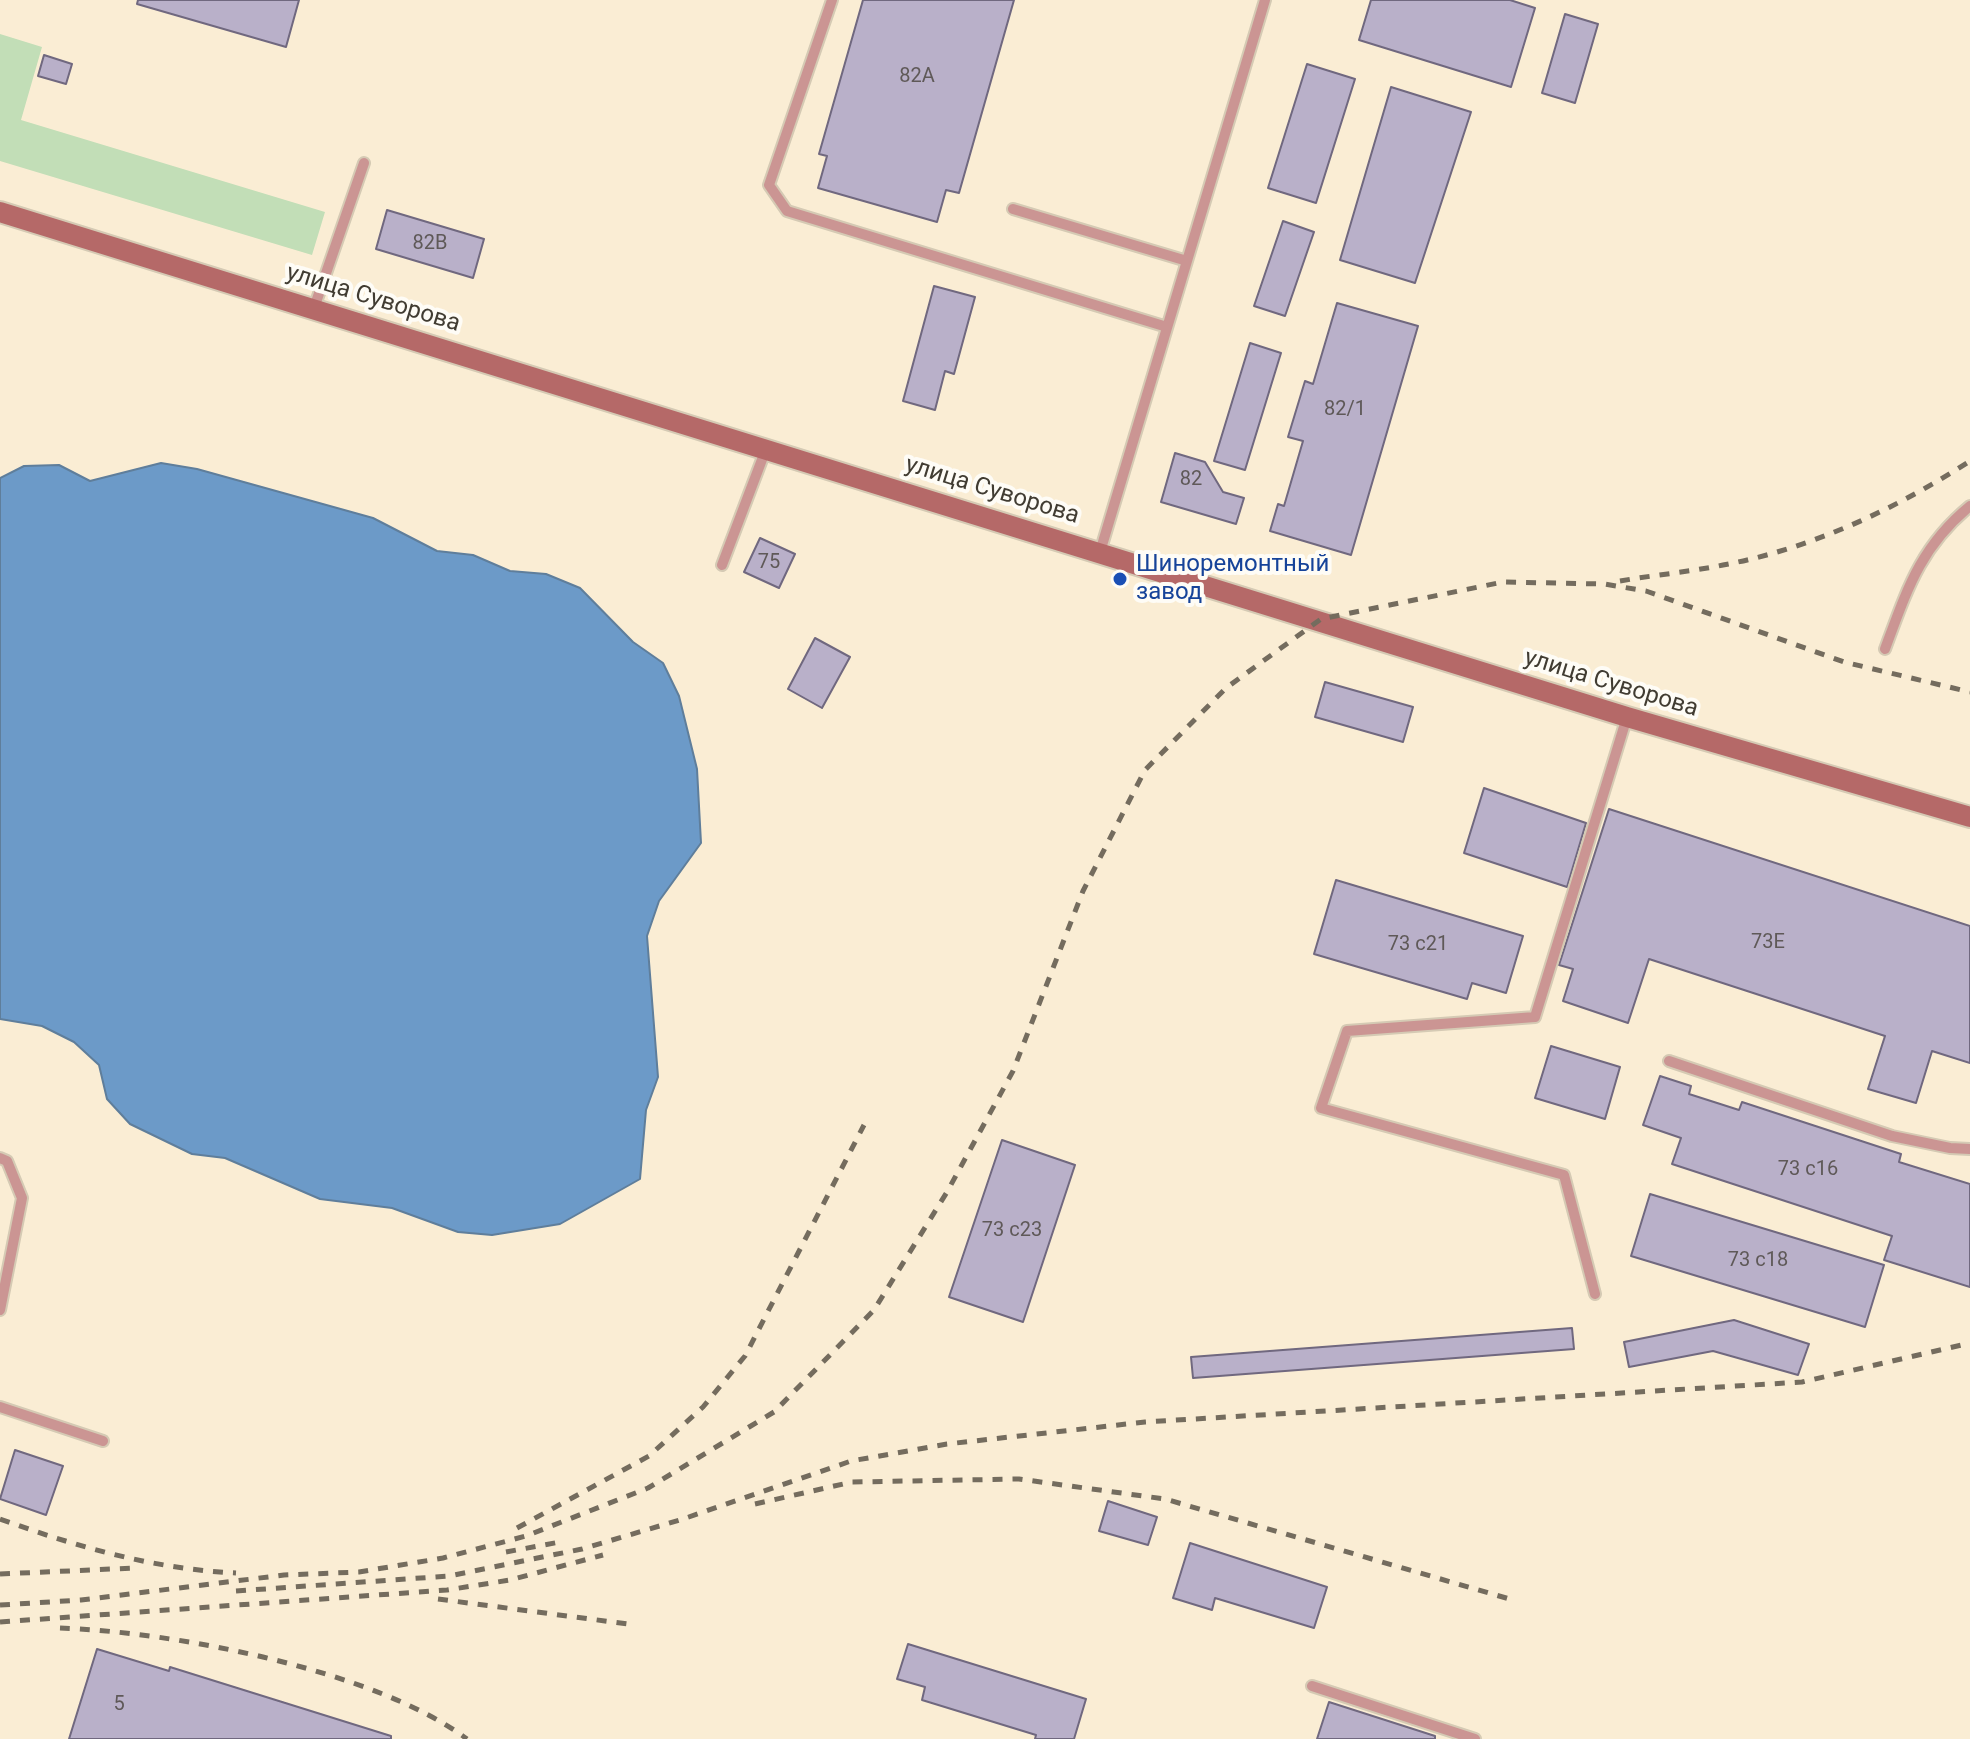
<!DOCTYPE html>
<html>
<head>
<meta charset="utf-8">
<style>
  body { margin:0 }
  canvas { display:block; background:#faedd4 }
</style>
</head>
<body>
<canvas width="1970" height="1739"></canvas>
<script>
const context = document.querySelector('canvas').getContext('2d');
context.lineJoin = 'round';
function paint(path, color) {
  context.fillStyle = color;
  context.fill(path, 'evenodd');
}
function trace(path, color, width, dash) {
  context.strokeStyle = color;
  context.lineWidth = width;
  context.lineCap = dash ? 'butt' : 'round';
  context.setLineDash(dash || []);
  context.stroke(path);
}
function label(font, color, halo, rows, align = 'center') {
  context.font = font + ' Roboto,sans-serif';
  context.lineWidth = 8;
  context.setLineDash([]);
  context.textBaseline = 'middle';
  context.strokeStyle = halo;
  context.fillStyle = color;
  for (const [text, x, y, turn = 0] of rows) {
    context.save();
    context.translate(x, y);
    context.rotate((+turn || 0) * Math.PI / 180);
    context.textAlign = isNaN(turn) ? turn : align;
    if (halo) context.strokeText(text, 0, 0);
    context.fillText(text, 0, 0);
    context.restore();
  }
}
paint(new Path2D(`
  M0,34L42,47L21,120L325,212L312,255L0,161Z`), '#c2deb7');
const water = new Path2D(`
  M161,463L197,469L373,518L437,551L473,555L510,571L546,574L580,588L633,642L663,663L679,696L697,769L701,843L659,901L647,936L658,1077L646,1110L640,1179L560,1224L492,1235L458,1232L392,1208L320,1199L225,1158L192,1154L130,1124L107,1099L99,1065L74,1042L42,1026L0,1019V478L24,466L59,465L90,481Z`);
paint(water, '#6c9ac8');
trace(water, '#5f7e9b', 2);
const building = new Path2D(`
  M138,0H299L286,47L137,4Z
  M863,0H1014L959,193L946,190L937,222L818,188L827,156L819,154Z
  M1371,0H1510L1535,8L1511,87L1359,40Z
  M1565,14L1598,24L1575,103L1542,93Z
  M44,55L72,64L66,84L38,76Z
  M1307,64L1355,79L1316,203L1268,188Z
  M1391,87L1471,112L1415,283L1340,260Z
  M387,210L484,239L473,278L376,249Z
  M1283,221L1314,232L1285,316L1254,306Z
  M934,286L975,297L954,374L945,371L935,410L903,401Z
  M1337,303L1418,326L1351,555L1270,531L1278,504L1284,506L1303,441L1288,437L1305,381L1313,384Z
  M1250,343L1281,353L1245,470L1214,461Z
  M1175,453L1205,462L1223,492L1244,498L1236,524L1161,502Z
  M760,538L795,554L779,588L744,572Z
  M815,638L850,657L822,708L788,689Z
  M1325,682L1413,707L1403,742L1315,717Z
  M1484,788L1586,823L1567,887L1464,853Z
  M1609,809L1970,926V1063L1932,1051L1916,1103L1868,1089L1885,1036L1649,959L1628,1023L1563,1001L1573,969L1559,965Z
  M1336,880L1523,936L1506,993L1472,983L1467,999L1314,954Z
  M1551,1046L1620,1067L1605,1119L1535,1098Z
  M1660,1076L1691,1086L1689,1094L1739,1110L1742,1102L1901,1154L1899,1162L1970,1184V1287L1884,1260L1892,1236L1672,1164L1681,1138L1643,1125Z
  M1002,1140L1075,1165L1023,1322L949,1297Z
  M1650,1194L1884,1265L1865,1327L1631,1256Z
  M1734,1320L1809,1344L1798,1375L1713,1351L1629,1367L1624,1342Z
  M1572,1328L1574,1349L1193,1378L1191,1357Z
  M15,1450L63,1466L46,1515L0,1499Z
  M1108,1501L1157,1517L1148,1545L1099,1531Z
  M1190,1543L1327,1587L1314,1628L1215,1598L1212,1610L1173,1598Z
  M908,1644L1086,1699L1074,1739H1035L1036,1735L922,1700L925,1687L897,1679Z
  M97,1649L169,1671L170,1667L391,1736V1739H69Z
  M1329,1702L1435,1736V1739H1317Z`);
paint(building, '#b9b0c9');
trace(building, '#70687f', 2);
const service = new Path2D(`
  M832,0L769,185L787,211L1167,327
  M1013,209L1187,261
  M314,308L364,163
  M1100,552L1265,0
  M722,565L766,449
  M1885,649C1907,590 1920,547 1970,506
  M1669,1061L1892,1136L1950,1148L1970,1149
  M0,1158L7,1161L22,1198L0,1310
  M1595,1294L1564,1175L1321,1108L1347,1031L1535,1017L1627,717
  M0,1407L103,1441
  M1312,1686L1475,1739`);
const secondary = new Path2D(`
  M0,212L1627,717L1970,817`);
trace(service, '#d5cab4', 14);
trace(secondary, '#d5cab4', 24);
trace(service, '#cb9593', 10);
trace(secondary, '#b56968', 20);
trace(new Path2D(`
  M1620,581C1654,575 1689,572 1723,565C1810,549 1896,509 1970,461
  M755,1504L852,1482L1019,1479L1165,1499L1513,1600
  M0,1519C78,1547 153,1569 236,1573
  M517,1528L649,1456L703,1407L745,1356L864,1125
  M506,1552L565,1541
  M0,1574L135,1568
  M236,1591L449,1576L582,1549L683,1519L851,1461L947,1444L1145,1422L1802,1382L1970,1343
  M438,1599L628,1624
  M0,1605L81,1600L284,1575L359,1572L443,1558L526,1536L648,1488L774,1412L874,1310L947,1192L1013,1071L1083,891L1145,770L1226,688L1321,619L1503,582L1604,584L1646,591L1844,662L1970,692
  M0,1622L447,1590L510,1580L603,1555
  M60,1628C175,1632 374,1670 467,1739`), '#746c5e', 5, [10, 10]);
for (const [x, y, r, color] of [
  [1120,579,8,"#1a4fb4"]
]) {
  const dot = new Path2D();
  dot.arc(x, y, r, 0, 2 * Math.PI);
  context.fillStyle = color;
  context.fill(dot);
  trace(dot, '#fefcf6', 3);
}
label('20px', '#5f5958', null, [
  ["82А",917,77],
  ["82В",430,244],
  ["82/1",1345,410],
  ["82",1191,480],
  ["75",769,563],
  ["73Е",1768,943],
  ["73 с21",1418,945],
  ["73 с16",1808,1170],
  ["73 с23",1012,1231],
  ["73 с18",1758,1261],
  ["5",119,1705]
]);
label('24px', '#413c32', '#fefcf6', [
  ["улица Суворова",373,299,17],
  ["улица Суворова",992,491,17],
  ["улица Суворова",1611,684,17]
]);
label('24px', '#164399', '#fefcf6', [
  ["Шиноремонтный",1136,565],
  ["завод",1136,593]
], 'left');
</script>
</body>
</html>
